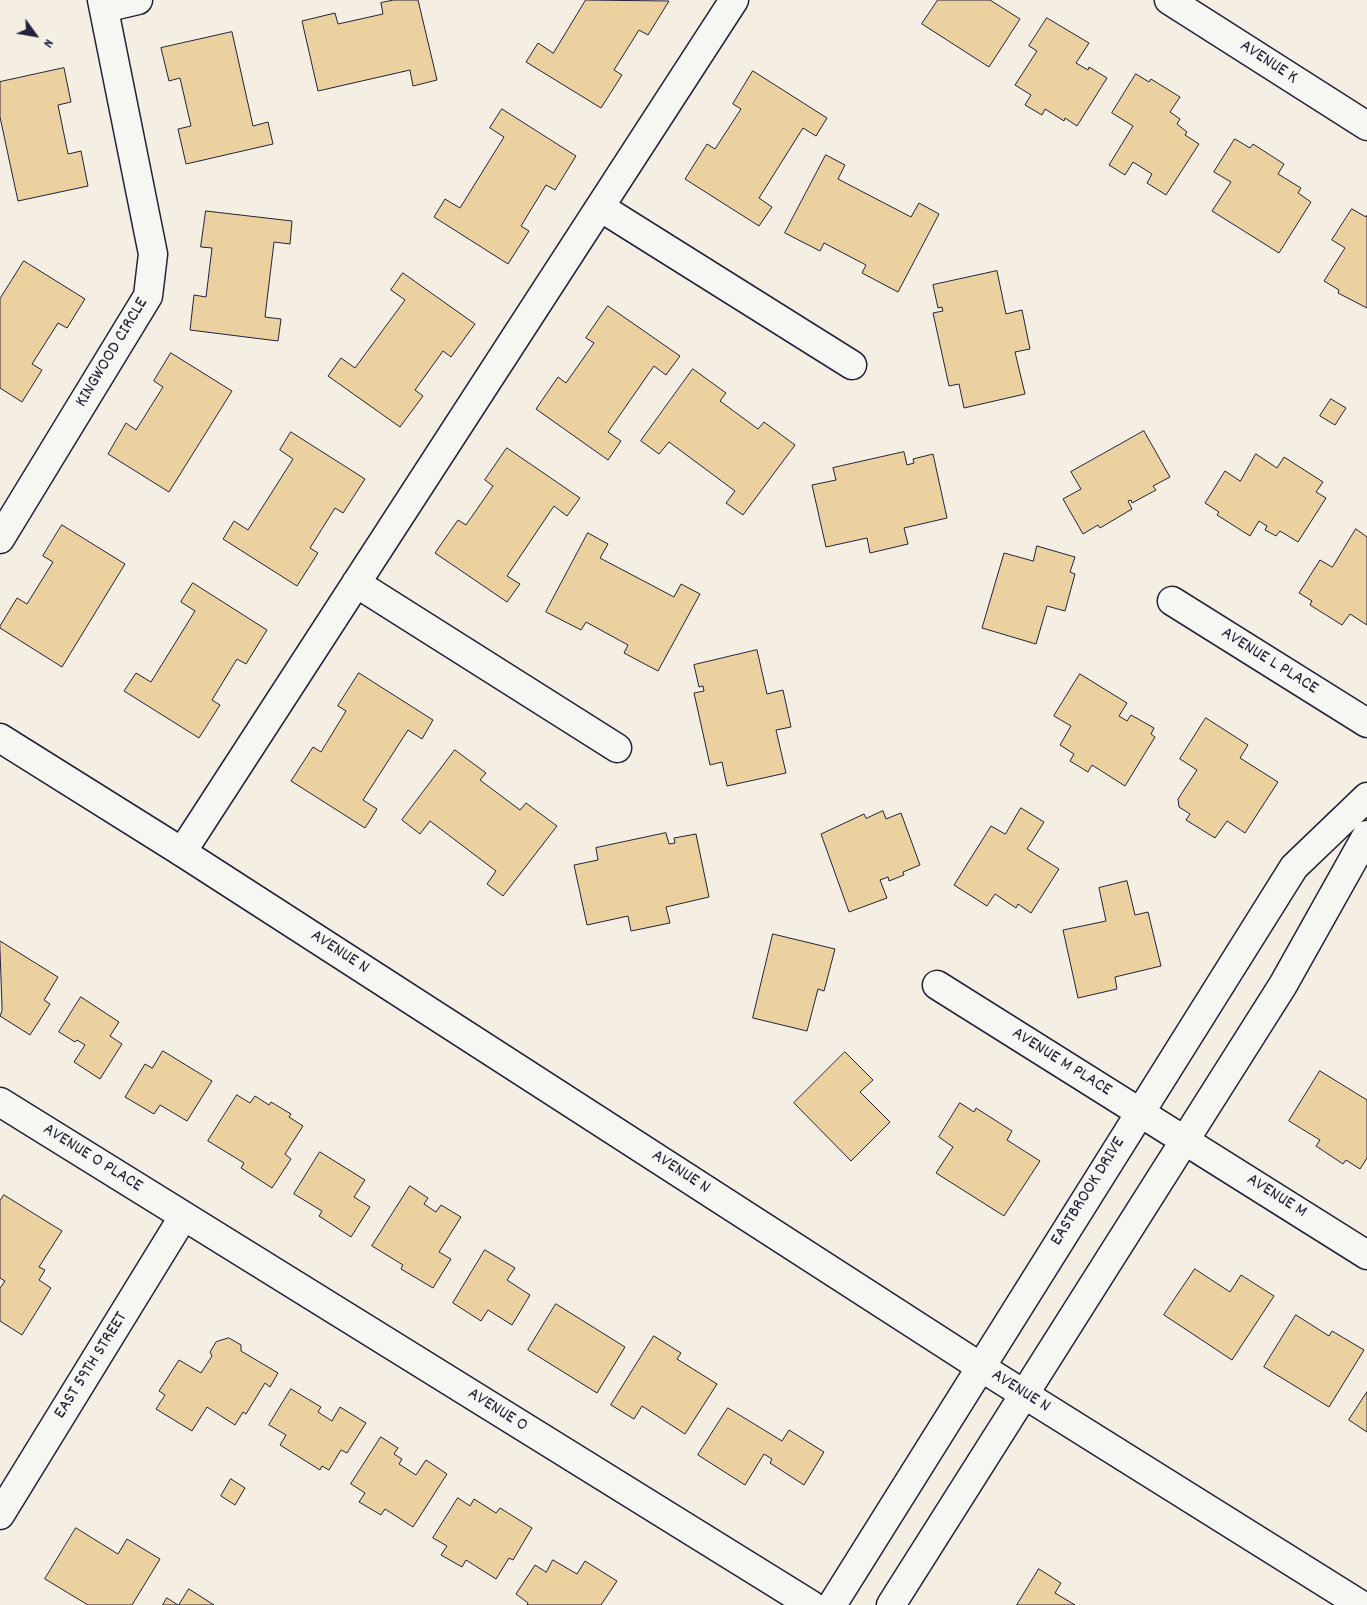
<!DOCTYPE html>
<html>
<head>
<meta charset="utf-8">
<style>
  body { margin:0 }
  #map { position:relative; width:1367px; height:1605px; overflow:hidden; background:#f4efe2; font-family:Dekko,sans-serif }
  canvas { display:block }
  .north { position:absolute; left:10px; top:10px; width:50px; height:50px; -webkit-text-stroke:4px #f6f6f2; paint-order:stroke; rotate:122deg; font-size:14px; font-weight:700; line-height:20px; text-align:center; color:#22223b }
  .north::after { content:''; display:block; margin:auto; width:18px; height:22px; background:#22223b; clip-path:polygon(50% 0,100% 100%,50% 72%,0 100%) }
</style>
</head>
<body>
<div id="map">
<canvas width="1367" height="1605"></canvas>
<div class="north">N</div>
</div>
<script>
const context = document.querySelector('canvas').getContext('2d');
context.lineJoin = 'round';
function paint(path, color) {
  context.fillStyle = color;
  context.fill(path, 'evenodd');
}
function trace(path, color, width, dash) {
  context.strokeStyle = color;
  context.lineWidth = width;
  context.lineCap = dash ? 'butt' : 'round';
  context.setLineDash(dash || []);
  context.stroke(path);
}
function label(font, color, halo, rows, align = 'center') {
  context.font = font + ' Dekko,sans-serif';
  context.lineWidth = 4;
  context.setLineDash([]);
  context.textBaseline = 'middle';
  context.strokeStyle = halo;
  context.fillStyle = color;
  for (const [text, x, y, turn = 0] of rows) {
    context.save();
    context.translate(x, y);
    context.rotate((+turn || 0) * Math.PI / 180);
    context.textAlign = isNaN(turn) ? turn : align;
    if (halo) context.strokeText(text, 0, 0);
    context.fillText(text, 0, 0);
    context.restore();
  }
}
const building = new Path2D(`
  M394,0H418L437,80L413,86L410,70L318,91L302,21L335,13L338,24L383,14L381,3Z
  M586,0L669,1L648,35L639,30L614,70L622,75L601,108L526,62L538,43L553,53Z
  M938,0H990L1020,19L989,67L922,24Z
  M1047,18L1089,43L1076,63L1088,70L1089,67L1107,78L1077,126L1065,118L1064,121L1045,109L1042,115L1025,105L1031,95L1015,85L1037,51L1029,46Z
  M232,32L253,126L268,122L273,144L186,164L178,129L191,126L180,78L169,81L161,48Z
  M64,68L71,102L58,105L68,154L81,151L88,186L18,201L0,117V82Z
  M753,71L827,118L816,136L803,128L759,198L772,207L759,226L685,179L707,144L715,149L741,109L733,104Z
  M1136,74L1149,82L1151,79L1180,97L1170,112L1180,119L1177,124L1187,132L1185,135L1199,144L1166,195L1147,183L1152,174L1133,162L1125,175L1109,165L1133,126L1112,113Z
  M502,109L576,156L555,190L546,185L521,226L529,231L508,264L434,217L445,199L460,208L504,137L490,128Z
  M1235,139L1250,148L1253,144L1284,164L1278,174L1301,188L1298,193L1311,202L1279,253L1212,211L1231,182L1214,172Z
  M826,155L845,165L838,179L911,217L919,203L939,214L898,292L862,273L866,265L824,243L820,251L785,233Z
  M1352,209L1366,217L1367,215V308L1338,293L1339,290L1324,281L1345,248L1332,240Z
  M206,211L292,221L290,244L274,242L265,317L281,319L278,341L190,330L194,295L206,297L212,248L201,247Z
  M24,261L85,299L67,328L58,323L32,364L42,370L22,402L0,388V299Z
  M997,271L1006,314L1022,310L1030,349L1015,352L1025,394L964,408L959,384L949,386L933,313L943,311L942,307L938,308L933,285Z
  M403,273L475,324L451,357L443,351L415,390L423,396L400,427L328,376L341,358L355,368L405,300L391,290Z
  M608,306L680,356L666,375L654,366L608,432L621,441L608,460L536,409L558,377L566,383L594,343L586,338Z
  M171,353L232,391L169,492L108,454L126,423L136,430L163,387L154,381Z
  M693,369L726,393L720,401L758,429L764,422L795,445L743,515L726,503L735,491L669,442L659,454L641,441Z
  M1331,399L1346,408L1335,425L1320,416Z
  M1144,431L1170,477L1153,486L1156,490L1132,503L1131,500L1128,501L1132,509L1100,528L1098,525L1083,534L1063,499L1081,489L1071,472Z
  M291,432L365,479L343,513L335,508L310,548L318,553L297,586L223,539L234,521L248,530L293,459L280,450Z
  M507,448L580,498L567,516L554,506L507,576L520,584L507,602L435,553L458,520L466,525L493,486L485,480Z
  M904,452L907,465L914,463L913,459L933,454L947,518L904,528L908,544L870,553L867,538L826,547L812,485L836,480L833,468Z
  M1256,454L1277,468L1284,457L1323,482L1316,492L1326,498L1298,542L1280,531L1276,536L1265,530L1267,526L1259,521L1250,536L1217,515L1219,512L1205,503L1225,471L1240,481Z
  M62,525L125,564L62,667L0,628V626L17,598L27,604L53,562L43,556Z
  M1356,529L1367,537V625L1350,614L1342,625L1310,605L1312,601L1299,593L1320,560L1332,567Z
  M588,533L608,544L600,558L674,597L681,584L700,594L658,671L624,653L628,645L586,622L581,630L546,612Z
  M1037,546L1075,557L1070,572L1075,574L1065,611L1047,606L1036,644L982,628L1004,553L1033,561Z
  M193,583L267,630L246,664L237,659L212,700L220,705L199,738L124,691L136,673L151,682L195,611L181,602Z
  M757,650L767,694L783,690L791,727L776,730L786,773L727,786L722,762L710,765L694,693L704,691L703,686L699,687L694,665Z
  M359,673L433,720L422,739L408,730L363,800L377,809L365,828L291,781L313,747L321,752L346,711L338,706Z
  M1080,674L1127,703L1119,716L1127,721L1131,715L1154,728L1151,734L1155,737L1125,786L1092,765L1088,772L1070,761L1074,754L1060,745L1071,726L1054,716Z
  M1206,718L1248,745L1240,758L1278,782L1245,833L1227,821L1215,838L1186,820L1190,814L1179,807L1178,799L1197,770L1180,759Z
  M455,750L486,773L480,780L520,810L526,803L557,826L503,896L487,884L496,871L430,821L420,834L402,820Z
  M1021,808L1044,822L1027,849L1059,869L1031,913L1018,904L1016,908L995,894L987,906L954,885L991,826L1005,834Z
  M883,811L886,819L901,813L920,865L903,872L904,875L889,881L888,877L880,880L887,898L849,912L821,834L864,814L866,818Z
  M666,833L669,844L675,843L674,838L696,834L709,897L666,907L670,923L631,931L628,916L587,925L574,865L598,860L596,848Z
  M1127,881L1135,915L1148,912L1161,966L1115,977L1117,989L1078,998L1063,930L1106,921L1099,888Z
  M773,934L835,949L824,991L818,989L807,1031L753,1018Z
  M0,941L58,977L44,1000L50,1004L30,1035L0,1016L2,1011Z
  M81,997L119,1022L110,1036L122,1044L100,1079L74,1062L85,1045L77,1040L75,1042L59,1032Z
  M163,1051L212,1081L187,1121L160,1105L154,1114L125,1097L145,1064L152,1068Z
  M845,1052L873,1080L860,1092L890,1122L851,1161L794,1103Z
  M1320,1071L1367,1100V1158L1360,1169L1346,1160L1343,1164L1316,1146L1320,1140L1289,1121Z
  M237,1095L250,1103L255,1096L269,1105L271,1102L291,1114L289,1117L303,1126L285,1154L291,1159L272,1188L241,1168L244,1163L208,1141Z
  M960,1103L974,1112L976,1108L1012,1131L1007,1140L1040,1161L1004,1216L936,1173L953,1147L939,1137Z
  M320,1152L365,1180L354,1197L370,1207L351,1237L319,1216L322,1211L294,1194Z
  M410,1186L428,1198L424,1204L436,1212L441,1205L461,1217L439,1252L451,1259L433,1288L401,1269L403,1265L372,1246Z
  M4,1195L62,1231L39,1267L45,1270L39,1280L51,1288L22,1335L0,1321V1288L5,1281L0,1278V1201Z
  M485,1250L515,1268L507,1280L530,1295L512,1325L488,1310L481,1321L453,1303Z
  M1195,1269L1230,1292L1241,1275L1274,1296L1232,1360L1164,1315Z
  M556,1304L625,1347L597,1393L528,1350Z
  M1296,1315L1329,1336L1332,1331L1364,1350L1329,1407L1264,1367Z
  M654,1336L681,1353L677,1359L717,1384L685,1434L642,1406L634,1419L611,1405Z
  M229,1338L241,1345V1351L278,1373L270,1387L265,1383L246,1414L243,1412L235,1425L207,1407L192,1431L156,1409L165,1395L159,1391L179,1360L201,1373L212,1356L210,1352L216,1342Z
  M291,1389L321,1407L318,1412L332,1421L340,1407L366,1423L347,1453L341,1450L329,1470L322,1466L320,1470L280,1445L286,1435L269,1425Z
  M1367,1392V1432L1349,1420Z
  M728,1408L782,1441L789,1430L824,1452L804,1485L770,1463L772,1459L764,1454L745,1485L698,1455Z
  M381,1437L398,1448L394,1454L402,1459L399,1464L416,1475L426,1460L447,1474L413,1527L385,1509L381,1515L359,1502L365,1493L351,1484Z
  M231,1479L245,1488L235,1505L221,1496Z
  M458,1498L470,1506L474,1499L496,1513L500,1508L532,1528L513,1560L509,1558L496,1579L466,1560L462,1567L441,1555L447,1546L433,1538Z
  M76,1528L118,1554L127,1539L160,1559L132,1605H88L45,1579Z
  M553,1560L577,1574L585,1561L617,1581L601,1605H527L528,1603L516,1594L535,1565L546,1572Z
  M1039,1569L1061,1583L1055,1593L1075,1605H1017Z
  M189,1589L214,1605H179Z
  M167,1598L178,1605H163Z`);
paint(building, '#ebd1a0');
trace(building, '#22223b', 1);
const street = new Path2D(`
  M1169,0L1367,126
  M104,8L138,0
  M600,207L852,365
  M0,539L148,296L153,254L102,0
  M356,583L617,748
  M1172,601L1367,723
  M182,852L734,0
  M937,985L1367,1255
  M0,1102L811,1605
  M0,1515L183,1217
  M832,1605L1294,867L1367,797
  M891,1605L1283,985L1367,835`);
const secondary = new Path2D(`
  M0,738L182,852L979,1366L1361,1605`);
trace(street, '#22223b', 31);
trace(secondary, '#22223b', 31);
trace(street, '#f6f6f2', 28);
trace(secondary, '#f6f6f2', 28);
label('18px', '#22223b', '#f6f6f2', [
  ["AVENUE K",1268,63,33],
  ["KINGWOOD CIRCLE",113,353,-59],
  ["AVENUE L PLACE",1269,662,32],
  ["AVENUE N",339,953,33],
  ["AVENUE M PLACE",1061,1063,32],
  ["AVENUE O PLACE",92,1159,32],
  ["AVENUE N",680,1173,33],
  ["EASTBROOK DRIVE",1089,1192,-58],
  ["AVENUE M",1276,1197,32],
  ["EAST 59TH STREET",92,1366,-58],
  ["AVENUE N",1020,1392,32],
  ["AVENUE O",497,1411,32]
]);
</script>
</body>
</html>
